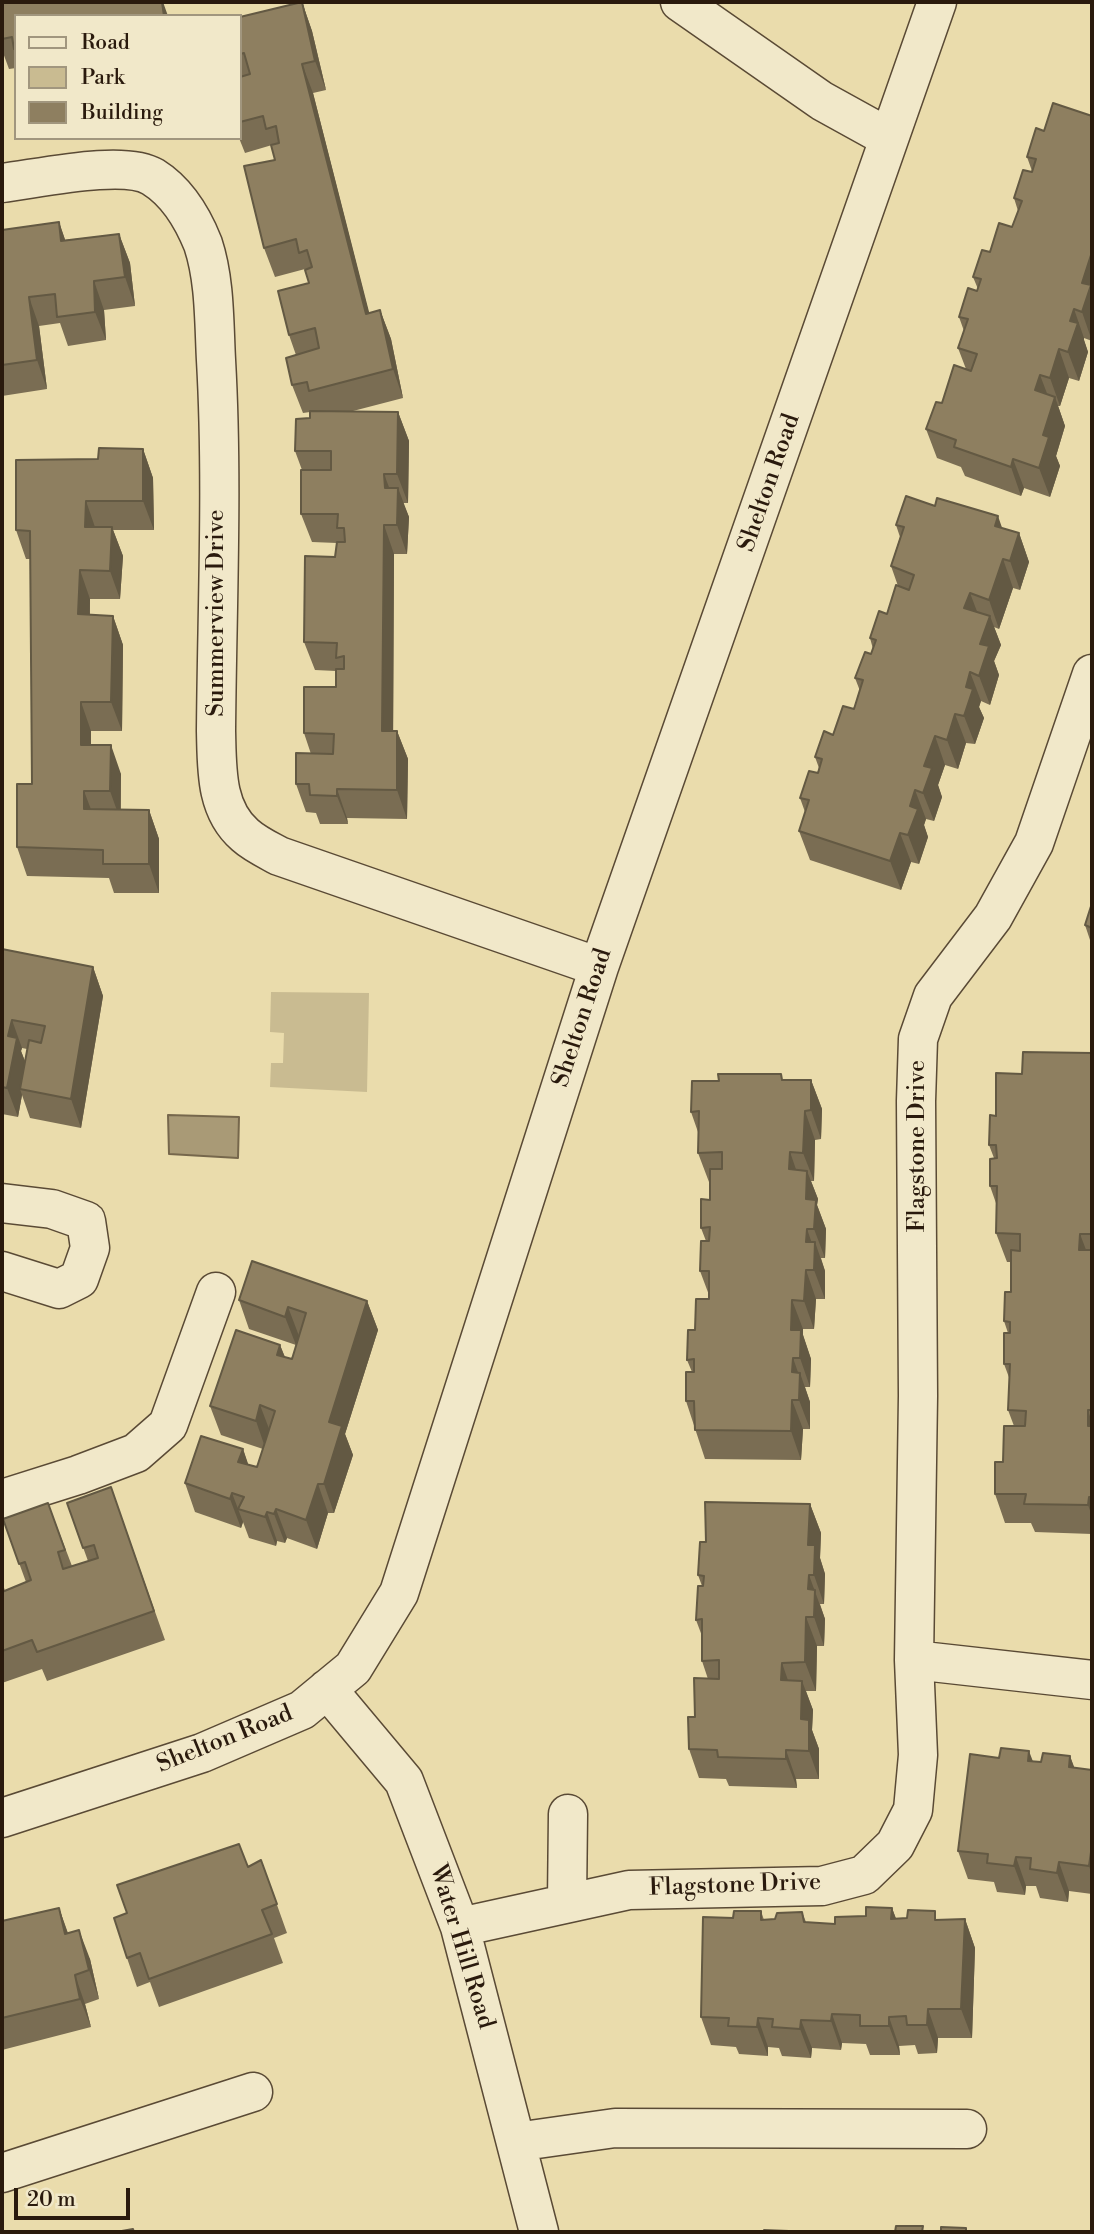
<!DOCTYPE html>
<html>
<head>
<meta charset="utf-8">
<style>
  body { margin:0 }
  #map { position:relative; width:1094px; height:2234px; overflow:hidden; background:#eadcac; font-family:"Libre Bodoni",serif }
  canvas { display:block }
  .frame { position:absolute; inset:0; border:4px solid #2a1a0d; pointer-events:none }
  .legend { position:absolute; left:14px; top:14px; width:228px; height:126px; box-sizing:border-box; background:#f1e8c9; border:2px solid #a1967e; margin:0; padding:9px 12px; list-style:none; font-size:21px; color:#2a1a0d }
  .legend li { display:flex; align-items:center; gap:14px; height:35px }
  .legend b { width:35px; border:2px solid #a1967e }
  .scale { position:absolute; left:14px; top:2188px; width:116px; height:32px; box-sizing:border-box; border:4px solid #2a1a0d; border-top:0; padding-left:9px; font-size:21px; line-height:24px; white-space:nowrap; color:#2a1a0d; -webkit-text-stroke:5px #f1e8c9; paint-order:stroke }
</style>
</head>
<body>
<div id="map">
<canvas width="1094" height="2234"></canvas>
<div class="frame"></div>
<ul class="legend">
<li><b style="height:9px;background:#f1e8c9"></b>Road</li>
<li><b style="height:19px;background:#c9bb91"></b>Park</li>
<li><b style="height:19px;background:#8e7f60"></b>Building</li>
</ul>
<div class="scale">20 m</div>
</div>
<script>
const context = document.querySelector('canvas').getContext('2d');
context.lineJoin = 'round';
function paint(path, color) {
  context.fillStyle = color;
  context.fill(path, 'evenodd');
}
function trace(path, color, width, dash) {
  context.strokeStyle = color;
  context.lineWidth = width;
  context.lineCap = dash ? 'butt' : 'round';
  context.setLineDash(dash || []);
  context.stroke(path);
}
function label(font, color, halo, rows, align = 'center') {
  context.font = font + ' "Libre Bodoni",serif';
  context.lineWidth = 6;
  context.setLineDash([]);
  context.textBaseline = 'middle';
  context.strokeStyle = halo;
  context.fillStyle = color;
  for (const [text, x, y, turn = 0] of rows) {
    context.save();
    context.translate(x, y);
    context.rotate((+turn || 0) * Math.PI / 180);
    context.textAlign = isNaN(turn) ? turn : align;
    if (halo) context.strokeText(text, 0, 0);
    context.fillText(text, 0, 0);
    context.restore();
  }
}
paint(new Path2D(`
  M271,992L369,993L367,1092L270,1087L271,1063H283L284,1033L270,1032Z`), '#c9bb91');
const water = new Path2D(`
  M168,1115L239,1117L238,1158L169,1154Z`);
paint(water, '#a99a76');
trace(water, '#76674c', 2);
const minor = new Path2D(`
  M680,2L822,101L889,138
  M2,183C37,179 124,159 153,177C177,192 193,219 203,244C215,280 214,322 216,360C223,483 217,608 216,731C217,768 215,809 245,835C255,844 268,850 279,856L599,967
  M2,1203L52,1209L86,1221L90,1248L79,1279L59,1289L2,1271
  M2,1499L78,1475L136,1453L168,1425L216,1292
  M914,1660L1092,1680
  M327,1689L404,1781L460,1927L539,2232
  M2,1818L202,1753L302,1710L353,1668L399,1593L599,967L937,2
  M567,1902L568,1814
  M460,1927L629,1890L822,1886L864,1875L895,1845L913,1810L918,1755L914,1660L918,1396L916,1101L918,1039L933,996L993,917L1034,843L1092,674
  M516,2142L615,2128L967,2129
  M2,2173L253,2092`);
trace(minor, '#5a4a35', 41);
trace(minor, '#f1e8c9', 38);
paint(new Path2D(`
  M2,2L16,16V68L9,69L2,50Z
  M302,2L312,31L326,90L313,93L369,314L380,310L391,339L403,398L353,411L398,412L409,441L408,503H403L409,517L407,554H394L393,731H397L408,759L407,819L347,818L348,824H320L316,813L306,812L296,784L311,754L304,733L336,687V671L315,670L304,642L335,557L337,543L312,542L301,514L302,470L295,451L310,418V412L303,413L292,385L296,355L289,335L309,283L305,269L275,277L264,248L275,160L272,145L245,153L239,138L240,17Z
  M1092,116V341L1084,338V340L1088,352L1079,381L1069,378L1060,406H1058L1065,426L1056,456L1060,466L1050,497L1024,488L1021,496L965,476L961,467L937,458L926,429L942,403L966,369L958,348L964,331L959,317L977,291L978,289L973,277L990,252L1012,227L1018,211L1014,198L1032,171L1027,157L1044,131Z
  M59,222L65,240L119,234L130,263L135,306L104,310L106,340L68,346L60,323L39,326L47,389L2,396V230Z
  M143,449L153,478L154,530H113L123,556L120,599H90V615L113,616L123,645L122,731H91V745L121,774V810H149L159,839V893H114L109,878L27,876L17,847L32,784L30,559H26L16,530L98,459Z
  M896,525L1002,528L1019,533L1029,562L1020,590L1013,588L999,629L994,627L1001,645L994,661L999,675L990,705L981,701L979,707L984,718L975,744L966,743L958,769L945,765L938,785L942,797L934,821L926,819L924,825L928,837L919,864L911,862L901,890L810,860L799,831L805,812L800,798L818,773L819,768L815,757L854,709L860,691L855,678L871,654L873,649L870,638L887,614L898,586L891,566L900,537Z
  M1092,903V946L1085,925Z
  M2,949L93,967L103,996L81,1128L30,1118L22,1095L18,1117L2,1114ZM22,1048L27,1049L25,1061L21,1051Z
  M1092,1053V1534L1035,1532L1031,1523H1005L995,1494L1014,1426L1008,1410L1010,1380L1004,1364L1008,1333L1004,1321L1011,1292V1262H1007L996,1233L997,1206L990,1186L994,1158L989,1145L996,1116L1022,1074Z
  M783,1080H811L822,1109L821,1139L815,1140L814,1181H811L818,1199L817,1205L826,1229L825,1258H821L825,1271V1299H816L814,1329H803V1335L811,1359L810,1387H805L810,1402V1429H803L801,1460L705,1459L686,1401L692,1372L687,1360L695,1330L709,1299V1295L700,1271L706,1241L701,1228L710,1200V1182H709L698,1153V1132L691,1112Z
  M239,1300L367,1301L378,1330L345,1434L353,1455L334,1513H328L317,1549L287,1538L285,1543L277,1541L276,1546L249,1538L243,1522L241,1528L195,1512L185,1483L243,1449L248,1465L257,1467L263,1449L221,1435L210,1406L280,1345L285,1357L292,1359L296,1345L249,1329Z
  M111,1487L165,1640L47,1681L42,1669L2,1683V1581L5,1591L26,1582L3,1519L48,1503L72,1566L88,1561L67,1503Z
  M810,1504L821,1533L820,1558L825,1574L824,1604H820L825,1619L824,1646H817L816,1691H806L813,1710L812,1730L819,1749V1779H796L797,1788L729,1786L726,1779L699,1778L689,1749L708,1679L702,1661V1636L696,1620L702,1586L698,1575L706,1542Z
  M1070,1756L1074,1768L1092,1770V1894L1069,1891L1068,1902L1040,1898L1036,1886H1026L1025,1895L997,1892L994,1882L968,1879L958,1851L999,1758L1041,1762Z
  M261,1860L287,1933L274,1938L283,1963L159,2007L150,1982L137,1987L127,1958L248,1867Z
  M59,1908L68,1933L90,1959L99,1999L85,2004L91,2027L2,2050V1921Z
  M892,1908L896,1919H965L975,1948L972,2038H938L937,2053L918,2054L915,2045L899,2046L900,2055H870L866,2044L842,2043L841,2050L812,2048L811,2058L782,2056L779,2048L768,2047V2056L739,2054L736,2047L711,2045L701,2017L733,1918L761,1911L764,1920L775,1919L802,1912L806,1922L835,1924L866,1916Z`), '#7a6d53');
paint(new Path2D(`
  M162,2H163L168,16H164Z
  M302,2L312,31L326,90L315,61Z
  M302,64L313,93L377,343L366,314Z
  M59,222L69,251L61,241Z
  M119,234L130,263L135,306L125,277Z
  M1091,255L1092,258V341L1082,312V283Z
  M94,281L104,310L106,340L95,312Z
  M29,297L39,326L47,389L37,360Z
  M1074,309L1084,338V340L1088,352L1079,381L1068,352L1070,321Z
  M380,310L391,339L403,398L393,369Z
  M1059,349L1069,378L1060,406L1050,378Z
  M1040,375L1051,404L1035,390Z
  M1055,397L1065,426L1056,456L1060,466L1050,497L1039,468L1043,435Z
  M398,412L409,441L408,503L397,474Z
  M143,449L153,478L154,530L143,501Z
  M1013,459L1024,488L1021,496L1011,467Z
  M384,474L395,503L385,488Z
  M398,488L409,517L407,554L397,525Z
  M86,501L96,530L85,527Z
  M998,516L1008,545L995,526Z
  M384,525L394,554L393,759L382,731Z
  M112,527L123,556L120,599L110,571Z
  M1019,533L1029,562L1020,590L1010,561Z
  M1003,559L1013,588L999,629L989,600Z
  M80,570L90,599L89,643L78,614Z
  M970,593L981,622L964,608Z
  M113,616L123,645L122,731L111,702Z
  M990,616L1001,645L994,661L999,675L990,705L979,676L980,644Z
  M970,672L981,701L979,707L984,718L975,744L964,716L966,687Z
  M81,702L91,731V774L81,745Z
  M955,714L966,743L958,769L947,740Z
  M397,731L408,759L407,819L397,790Z
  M935,736L945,765L938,785L942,797L934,821L923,793L924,766Z
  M111,745L121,774L120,819L110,791Z
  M337,789L347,818L348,824L337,796Z
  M915,790L926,819L924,825L928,837L919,864L908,835L910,806Z
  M84,791L95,820L84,809Z
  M149,810L159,839V893L149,864Z
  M900,833L911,862L901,890L890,861Z
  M93,967L103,996L81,1128L71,1099Z
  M12,1020L22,1048L21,1051L27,1067L20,1089L22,1095L18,1117L7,1088L8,1036Z
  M811,1080L822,1109L821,1139L811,1110Z
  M805,1111L815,1140L814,1181L803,1153Z
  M790,1152L800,1181L789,1169Z
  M807,1171L818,1199L817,1205L826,1229L825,1258L814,1229L806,1199Z
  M807,1229L815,1252V1242L825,1271V1299L814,1270L806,1242Z
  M1080,1234L1091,1263L1079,1250Z
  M806,1270L816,1299L814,1329L804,1301Z
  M792,1300L803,1329V1335L811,1359L810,1387L800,1358L791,1330Z
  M367,1301L378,1330L345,1434L353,1455L334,1513L324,1484L329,1422Z
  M288,1307L299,1336L296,1345L285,1317Z
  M280,1345L291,1373L277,1355Z
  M793,1358L800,1378V1373L810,1402V1429L799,1400L792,1372Z
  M792,1400L803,1429L801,1460L791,1431Z
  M260,1405L271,1434L266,1450L256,1421Z
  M1088,1410L1092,1423V1439L1088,1426Z
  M243,1449L253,1478L238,1462Z
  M318,1484L328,1513L317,1549L306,1520Z
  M232,1493L243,1522L241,1528L230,1499Z
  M1089,1497L1092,1506V1516L1088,1505Z
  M810,1504L821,1533L820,1558L825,1574L824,1604L814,1575L808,1545Z
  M276,1509L287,1538L285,1543L274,1514Z
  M267,1512L277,1541L276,1546L265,1517Z
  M809,1575L825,1619L824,1646L814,1617L808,1589Z
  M806,1617L817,1646L816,1691L805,1662Z
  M782,1663L792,1692L781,1680Z
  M802,1681L813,1710L812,1730L819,1749V1779L809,1751L801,1719Z
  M786,1750L796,1779L797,1788L786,1759Z
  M1029,1751L1040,1780L1028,1761Z
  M1070,1756L1081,1785L1069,1767Z
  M1091,1852L1092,1856V1875L1089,1866Z
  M1016,1857L1026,1886L1025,1895L1014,1866Z
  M1059,1862L1069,1891L1068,1902L1057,1873Z
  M59,1908L69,1937L65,1934Z
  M892,1908L903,1937L891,1919Z
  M965,1919L975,1948L972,2038L961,2009Z
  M79,1930L90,1959L99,1999L89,1970Z
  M75,1975L85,2004L91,2027L80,1999Z
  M928,2009L938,2038L937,2053L927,2025Z
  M832,2014L842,2043L841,2050L831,2021Z
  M889,2017L899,2046L900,2055L889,2026Z
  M758,2018L768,2047V2056L757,2027Z
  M801,2020L812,2048L811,2058L800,2029Z`), '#635943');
const building = new Path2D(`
  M2,2H162L164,16H16V49H14L12,37L2,39Z
  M302,2L315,61L302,64L366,314L380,310L393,369L309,391L307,382L292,385L286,358L319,348L315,328L289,335L278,291L309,283L305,270L312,267L307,250L299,253L296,239L264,248L244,166L275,160L271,145L279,143L276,126L266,129L263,116L240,122V77L250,74L244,53L240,54V17Z
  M1053,103L1092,116V255H1091L1082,283L1091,285L1082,312L1074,309L1070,321L1078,323L1068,352L1059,349L1050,378L1040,375L1035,390L1055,397L1043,435L1049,437L1039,468L1013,459L1011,467L954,447L956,440L926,429L936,402L942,403L954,365L971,371L977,354L958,348L968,319L959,317L968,288L977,291L981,279L973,277L982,250L990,252L999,223L1012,227L1022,201L1014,198L1023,170L1032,172L1036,159L1027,157L1036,128L1044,131Z
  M59,222L61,241L119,234L125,277L94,281L95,312L57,317L55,294L29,297L37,360L2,365V230Z
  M310,411L398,412L397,474H384L385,488H398L397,525H384L382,731H397V790L337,789V796L310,795L309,784H296V753L333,754L334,734L304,733V687H336V669H344V656L336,658L337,643L304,642L305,556L335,557L337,542H345L344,528H337L338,514H301V470H331V451H295L296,419L310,418Z
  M99,448L143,449V501H86L85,527H112L110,571L80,570L78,614L113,616L111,702H81V745H111L110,791H84V809L149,810V864H103V850L17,847V784H32L30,531L16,530V460L98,459Z
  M906,496L935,506L937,498L998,516L995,526L1019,533L1010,561L1003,559L989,600L970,593L964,608L990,616L980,644L989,646L979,676L970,672L966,687L973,689L964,716L955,714L947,740L935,736L924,766L932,768L923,793L915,790L910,806L918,809L908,835L900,833L890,861L799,831L809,800L800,798L809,771L818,773L822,759L815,757L824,731L833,735L843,706L854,709L863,680L855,678L865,652L871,654L876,640L870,638L879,611L887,614L896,585L909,590L914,575L891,566L904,527L896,525Z
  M1092,903V928L1085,925Z
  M2,949L93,967L71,1099L20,1089L29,1040L41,1043L45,1026L12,1020L8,1036L17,1038L7,1088L2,1087Z
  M1023,1052L1092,1053L1091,1070L1092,1071V1234H1080L1079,1250H1092V1410H1088V1426H1092V1497H1089L1088,1505L1024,1504L1026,1494H995V1462H1003L1004,1426H1025L1026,1411L1008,1410L1010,1364H1004V1333H1010V1322L1004,1321L1005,1292H1011V1250L1020,1251V1234L996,1233L997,1186H990V1159L997,1158L996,1145H989L990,1115L996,1116V1073L1022,1074Z
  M718,1074H781L782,1080H811V1110L805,1111L803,1153L790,1152L789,1169L807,1171L806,1199L816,1200L814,1229H807L806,1242H815L814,1270H806L804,1301L792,1300L791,1330H801L800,1358H793L792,1372L800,1373L799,1400H792L791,1431L695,1430L694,1401H686V1372H694V1359L687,1360L688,1330H695L696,1299H709V1271H700L701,1241H709L710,1227L701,1228V1199L710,1200V1169H722V1152L698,1153L699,1111L691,1112L692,1081H719Z
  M252,1261L367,1301L329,1422L342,1426L324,1484H318L306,1520L276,1509L274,1514L267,1512L265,1517L238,1509L244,1497L232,1493L230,1499L185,1483L201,1436L243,1449L238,1462L257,1467L275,1411L260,1405L256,1421L210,1406L236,1330L280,1345L277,1355L292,1359L306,1313L288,1307L285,1317L239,1300Z
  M111,1487L154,1611L37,1652L32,1640L2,1651V1592L31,1580L25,1562L19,1564L3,1519L48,1503L65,1550L58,1552L63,1569L98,1558L94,1545L83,1548L67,1503Z
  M705,1502L810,1504L808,1545H815L814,1575H809L808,1589L815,1590L814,1617H806L805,1662L782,1663L781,1680L802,1681L801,1719L809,1720V1751L786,1750V1759L718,1757L717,1750L689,1749L688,1717H695L694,1678L719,1679V1660L702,1661V1619L696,1620L698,1586H703L704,1576L698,1575L700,1542H706Z
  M1001,1748L1029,1751L1028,1761L1041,1762L1043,1753L1070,1756L1069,1767L1092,1770V1852H1091L1089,1866L1059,1862L1057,1873L1030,1869L1031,1858L1016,1857L1014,1866L987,1863L988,1854L958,1851L970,1754L999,1758Z
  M239,1844L248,1867L261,1860L277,1904L262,1910L272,1934L149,1979L140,1953L127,1958L114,1918L127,1913L117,1885Z
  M866,1907L892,1908L891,1919L907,1918L908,1910L935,1911V1920L965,1919L961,2009H928L927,2025H907L906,2016L889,2017V2026H860V2015L832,2014L831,2021L801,2020L800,2029L772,2027L773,2019L758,2018L757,2027L728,2026L729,2018L701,2017L703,1917L733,1918L734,1911H761V1920L775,1919L777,1913L802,1912L804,1922L835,1924V1917L866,1916Z
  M59,1908L65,1934L79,1930L89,1970L75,1975L80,1999L2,2018V1921Z
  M896,2226H923L922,2232H895Z
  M941,2227L966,2228V2232H941Z
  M133,2229L134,2232H116Z
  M764,2230L789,2231V2232H763Z`);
paint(building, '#8e7f60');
trace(building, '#635943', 2);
label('24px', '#2a1a0d', '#f1e8c9', [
  ["Shelton Road",770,483,-71],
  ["Summerview Drive",217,613,-90],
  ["Shelton Road",583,1018,-72],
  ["Flagstone Drive",918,1146,-90],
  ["Shelton Road",225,1740,-22],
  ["Flagstone Drive",735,1886,-2],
  ["Water Hill Road",461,1947,73]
]);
</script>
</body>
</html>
